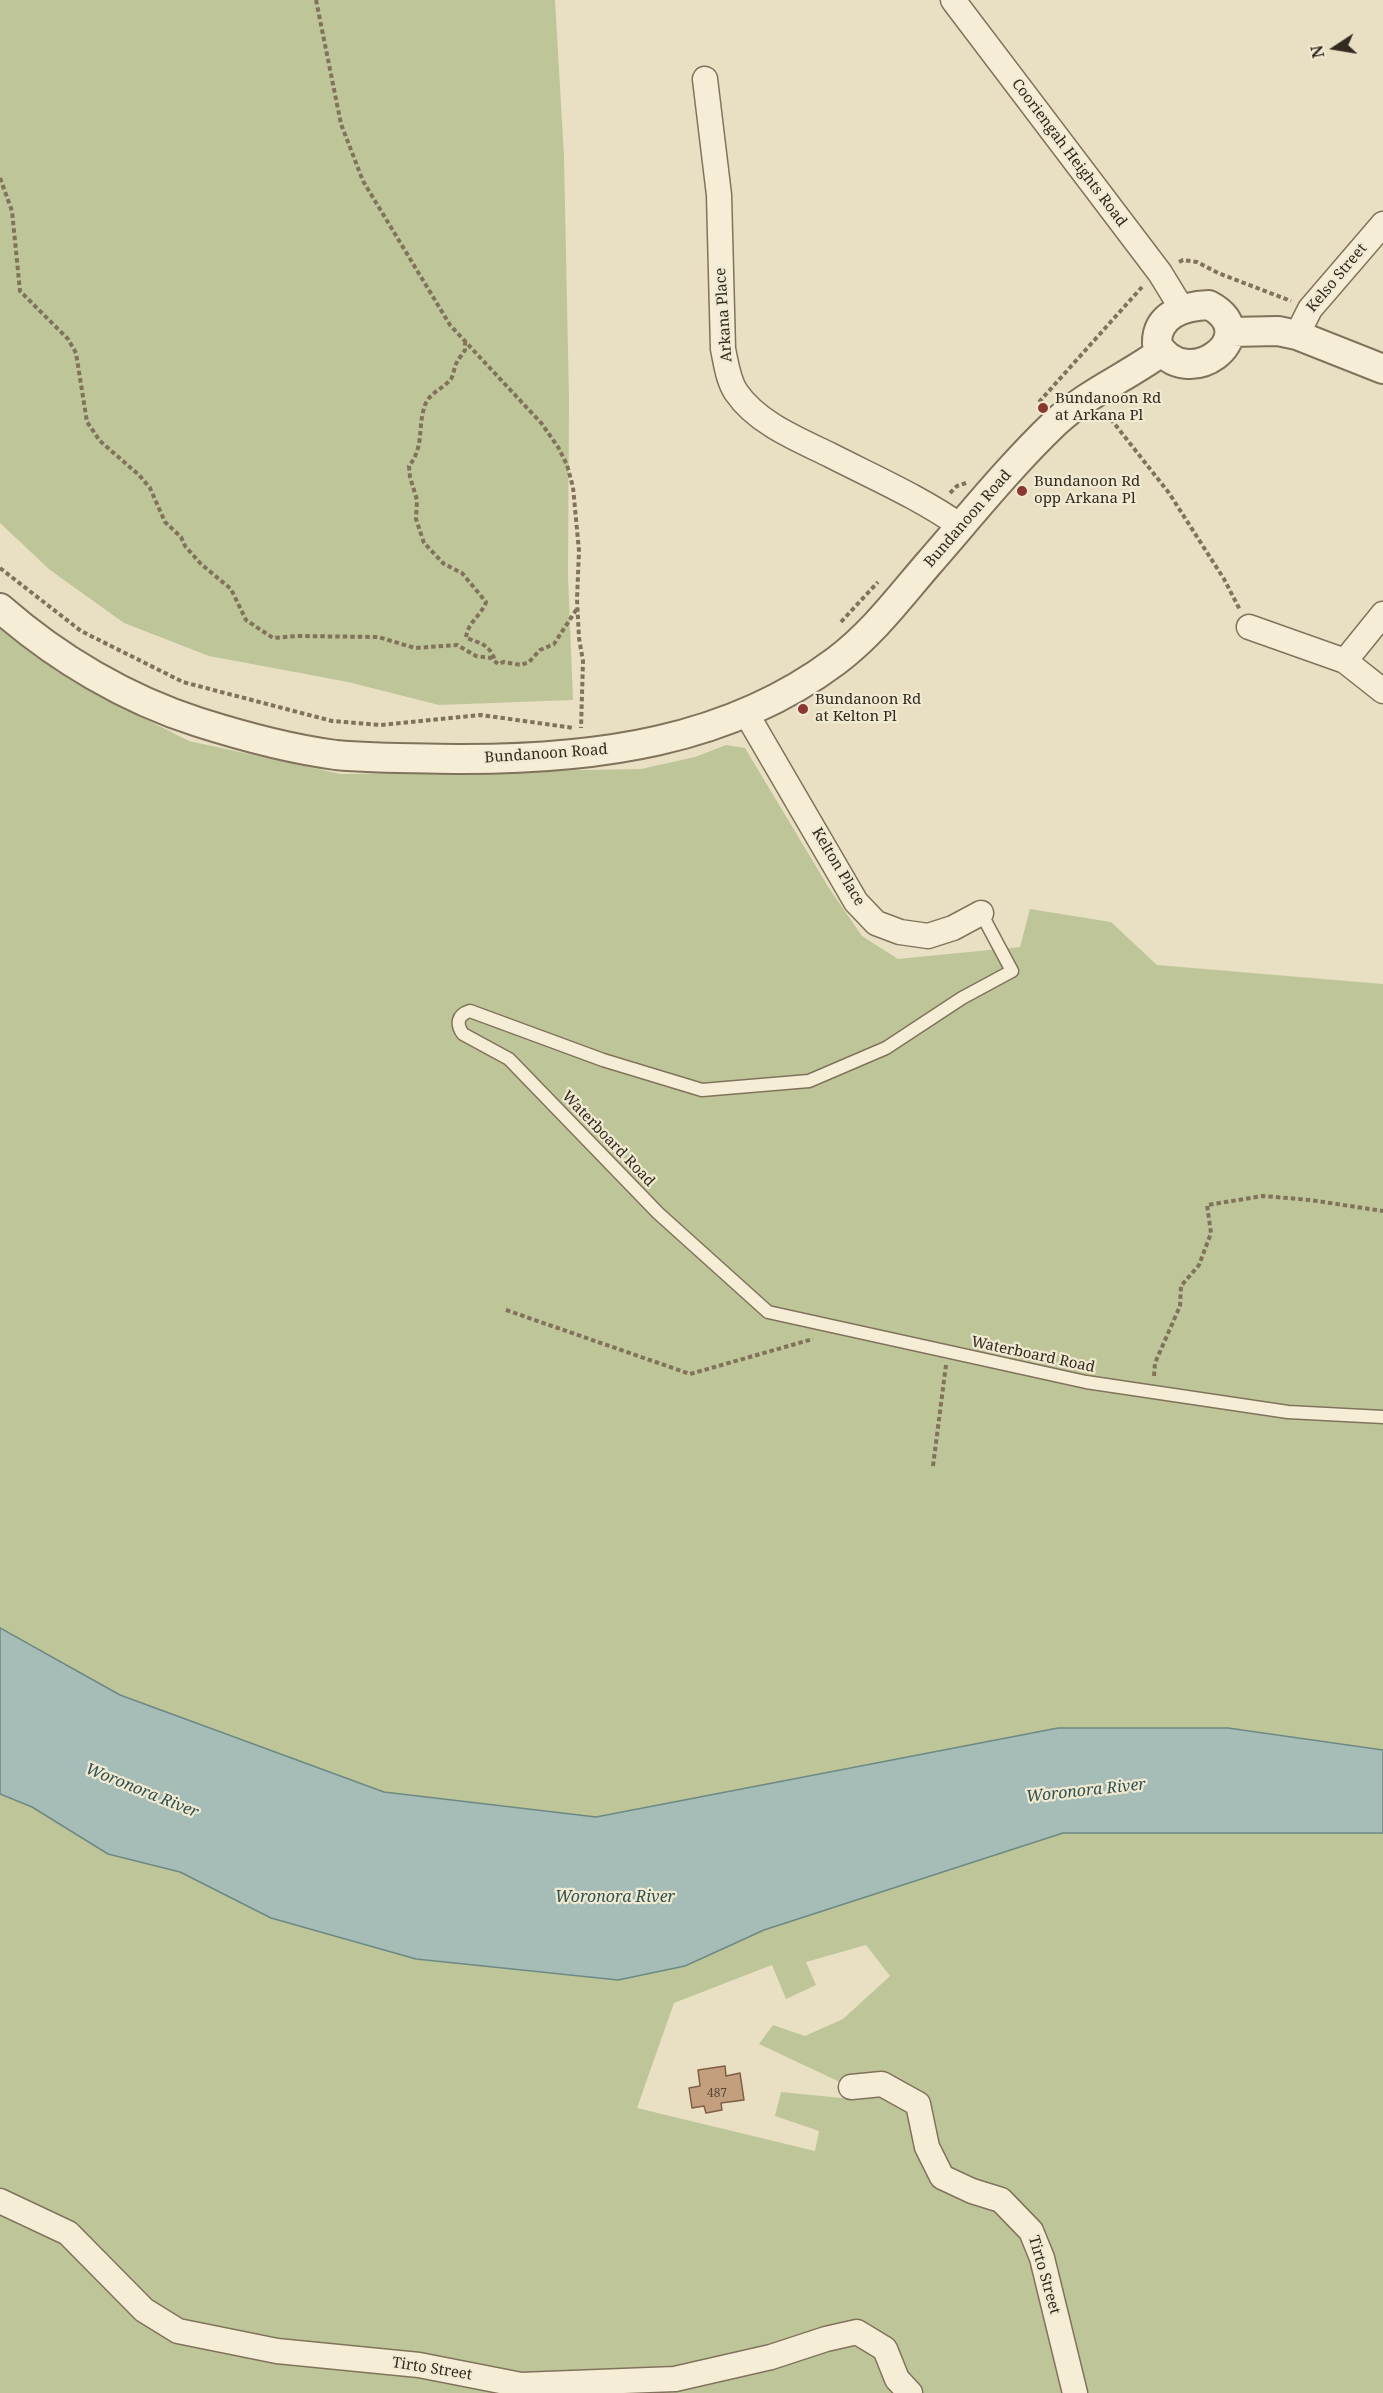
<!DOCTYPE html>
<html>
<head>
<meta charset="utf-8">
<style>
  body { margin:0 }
  #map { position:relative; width:1383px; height:2393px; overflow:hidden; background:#e9e0c4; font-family:"Noto Serif",serif }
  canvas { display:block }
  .north { position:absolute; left:1305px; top:18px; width:60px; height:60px; -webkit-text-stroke:4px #f1ead2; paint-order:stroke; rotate:258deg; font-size:16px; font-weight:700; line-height:24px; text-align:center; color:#332a1f }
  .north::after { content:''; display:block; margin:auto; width:21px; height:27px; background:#332a1f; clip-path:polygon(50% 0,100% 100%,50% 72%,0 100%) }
</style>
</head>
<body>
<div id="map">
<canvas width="1383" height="2393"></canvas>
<div class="north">N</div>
</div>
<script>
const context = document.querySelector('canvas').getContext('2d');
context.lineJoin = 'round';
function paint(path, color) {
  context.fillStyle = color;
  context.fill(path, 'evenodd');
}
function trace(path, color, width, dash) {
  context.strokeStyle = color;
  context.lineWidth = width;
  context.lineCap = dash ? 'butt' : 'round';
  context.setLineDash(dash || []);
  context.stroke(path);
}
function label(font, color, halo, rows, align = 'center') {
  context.font = font + ' "Noto Serif",serif';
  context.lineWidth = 4.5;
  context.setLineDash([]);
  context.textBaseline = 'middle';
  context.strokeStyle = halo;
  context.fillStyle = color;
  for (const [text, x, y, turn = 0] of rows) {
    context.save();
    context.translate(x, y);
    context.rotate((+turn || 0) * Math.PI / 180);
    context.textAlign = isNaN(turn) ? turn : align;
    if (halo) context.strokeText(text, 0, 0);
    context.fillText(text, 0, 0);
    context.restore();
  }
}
paint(new Path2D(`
  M0,0H555L564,156L569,399L568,576L573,700L439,705L348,682L209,656L124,623L50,570L0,523Z
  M0,625L38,657L118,705L189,741L341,774L641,769L695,757L726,745L745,748L829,888L862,936L898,959L1020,947L1030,909L1111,922L1157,965L1383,984V1750L1227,1728H1058L596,1817L384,1792L120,1695L0,1628Z
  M0,1794L32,1807L108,1854L180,1872L271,1918L685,1966L764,1930L1063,1833H1383V2393H0ZM866,1945L890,1976L843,2019L805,2036L773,2025L759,2044L844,2084L842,2098L781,2092L775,2116L819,2131L815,2151L637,2108L674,2003L772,1965L786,1999L816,1985L806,1962Z`), '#bec699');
const water = new Path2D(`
  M0,1628L120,1695L384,1792L596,1817L1058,1728H1228L1383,1750V1833H1063L764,1930L685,1966L618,1980L416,1959L271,1918L180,1872L108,1854L32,1807L0,1794Z`);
paint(water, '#a5bcb7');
trace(water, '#6d8984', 1.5);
const building = new Path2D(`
  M725,2066L726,2076L740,2073L744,2100L721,2103L722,2110L706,2113L704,2106L692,2108L689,2088L700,2086L698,2070Z`);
paint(building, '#c39f7d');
trace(building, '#7e5f44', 1.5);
const service = new Path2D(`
  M981,913L1012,971L962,998L886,1048L809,1081L702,1090L603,1060L470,1011C457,1015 456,1024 463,1034L509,1059L658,1213L768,1312L1086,1382L1288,1412L1383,1417`);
const minor = new Path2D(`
  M953,0L1160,273L1182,309
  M705,79L719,195L723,349C726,363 728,380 736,392C757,423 797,439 830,455C875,478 921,498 962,527
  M1297,335L1310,309L1383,224
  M1249,627L1345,661L1383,691
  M1345,661L1383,614
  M746,713L856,902L876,923L900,932L928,936L953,928L981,913
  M851,2087L882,2084L918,2104L927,2147L942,2177L972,2191L1001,2200L1031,2231L1042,2258L1075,2393
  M0,2201L68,2233L144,2310L178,2331L277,2351L419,2365L521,2385L675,2379L771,2357L826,2339L857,2332L885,2349L897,2379L910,2393`);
const tertiary = new Path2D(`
  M1209,305C1267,336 1186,395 1157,344C1156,315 1184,306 1209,305Z
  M1230,332L1278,331L1297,335L1383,369
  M0,608C57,658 126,699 198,722C242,736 290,749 336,755C378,759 422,758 464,759C595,759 728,742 836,661C873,633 899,598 929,563C970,516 1010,466 1055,423C1087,393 1127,377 1161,352`);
trace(service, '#81725c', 15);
trace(minor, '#81725c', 27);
trace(tertiary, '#81725c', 32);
trace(new Path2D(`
  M316,0L341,124L363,181L450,325L542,424L558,447L567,465L573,487L579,551L577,599L579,638L583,661L581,728
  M0,178L12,211L20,291L68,339L76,353L87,422L100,441L139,475L150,488L165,522L181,537L185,546L201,564L231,589L246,620L273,638L297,636L378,637L415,648L457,645L476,656L491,658L498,664L504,662L521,665L529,662L540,650L554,644L578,607
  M1179,262L1183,260L1197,262L1218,273L1291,301
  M465,341C465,344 465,347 465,350C463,354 459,358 457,362C454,367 454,374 451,379C443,389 430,392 425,405C417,428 425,445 409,466L410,477L417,500L416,519L424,543L444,564L462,573L486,602C481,616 467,623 466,638C481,643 490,645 495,661
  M1039,402L1142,287
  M1106,413L1169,493L1224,579L1240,610
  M950,493L957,486L966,483
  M0,568L81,631L183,682L332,721L381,725L481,715L574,728
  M841,622L878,582
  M506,1310L690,1374L813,1339
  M1154,1376L1155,1363L1180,1306L1181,1286L1199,1265L1211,1233L1207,1205L1263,1196L1310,1200L1383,1211
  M933,1466L946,1365`), '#81725c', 4, [4.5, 3]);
trace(service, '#f5edd6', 12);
trace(minor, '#f5edd6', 24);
trace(tertiary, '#f5edd6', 28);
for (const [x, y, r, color] of [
  [1043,408,6,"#8a3732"],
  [1022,491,6,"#8a3732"],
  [803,709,6,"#8a3732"]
]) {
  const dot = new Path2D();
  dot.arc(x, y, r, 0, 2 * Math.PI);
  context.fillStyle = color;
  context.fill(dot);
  trace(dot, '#f1ead2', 2);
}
label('12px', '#574736', null, [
  ["487",717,2094]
]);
label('15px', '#332a1f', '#f1ead2', [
  ["Cooriengah Heights Road",1069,153,53],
  ["Kelso Street",1337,278,-50],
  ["Arkana Place",724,315,-94],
  ["Bundanoon Road",968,519,-49],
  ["Bundanoon Road",546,754,-4],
  ["Kelton Place",838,867,59],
  ["Waterboard Road",608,1139,46],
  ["Waterboard Road",1033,1355,12],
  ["Tirto Street",1044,2275,74],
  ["Tirto Street",432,2369,9]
]);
label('15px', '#332a1f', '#f1ead2', [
  ["Bundanoon Rd",1055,399],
  ["at Arkana Pl",1055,416],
  ["Bundanoon Rd",1034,482],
  ["opp Arkana Pl",1034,499],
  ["Bundanoon Rd",815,700],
  ["at Kelton Pl",815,717]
], 'left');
label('italic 16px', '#2f5151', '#f1ead2', [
  ["Woronora River",142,1791,22],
  ["Woronora River",1086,1791,-6],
  ["Woronora River",615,1897]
]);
</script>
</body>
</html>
